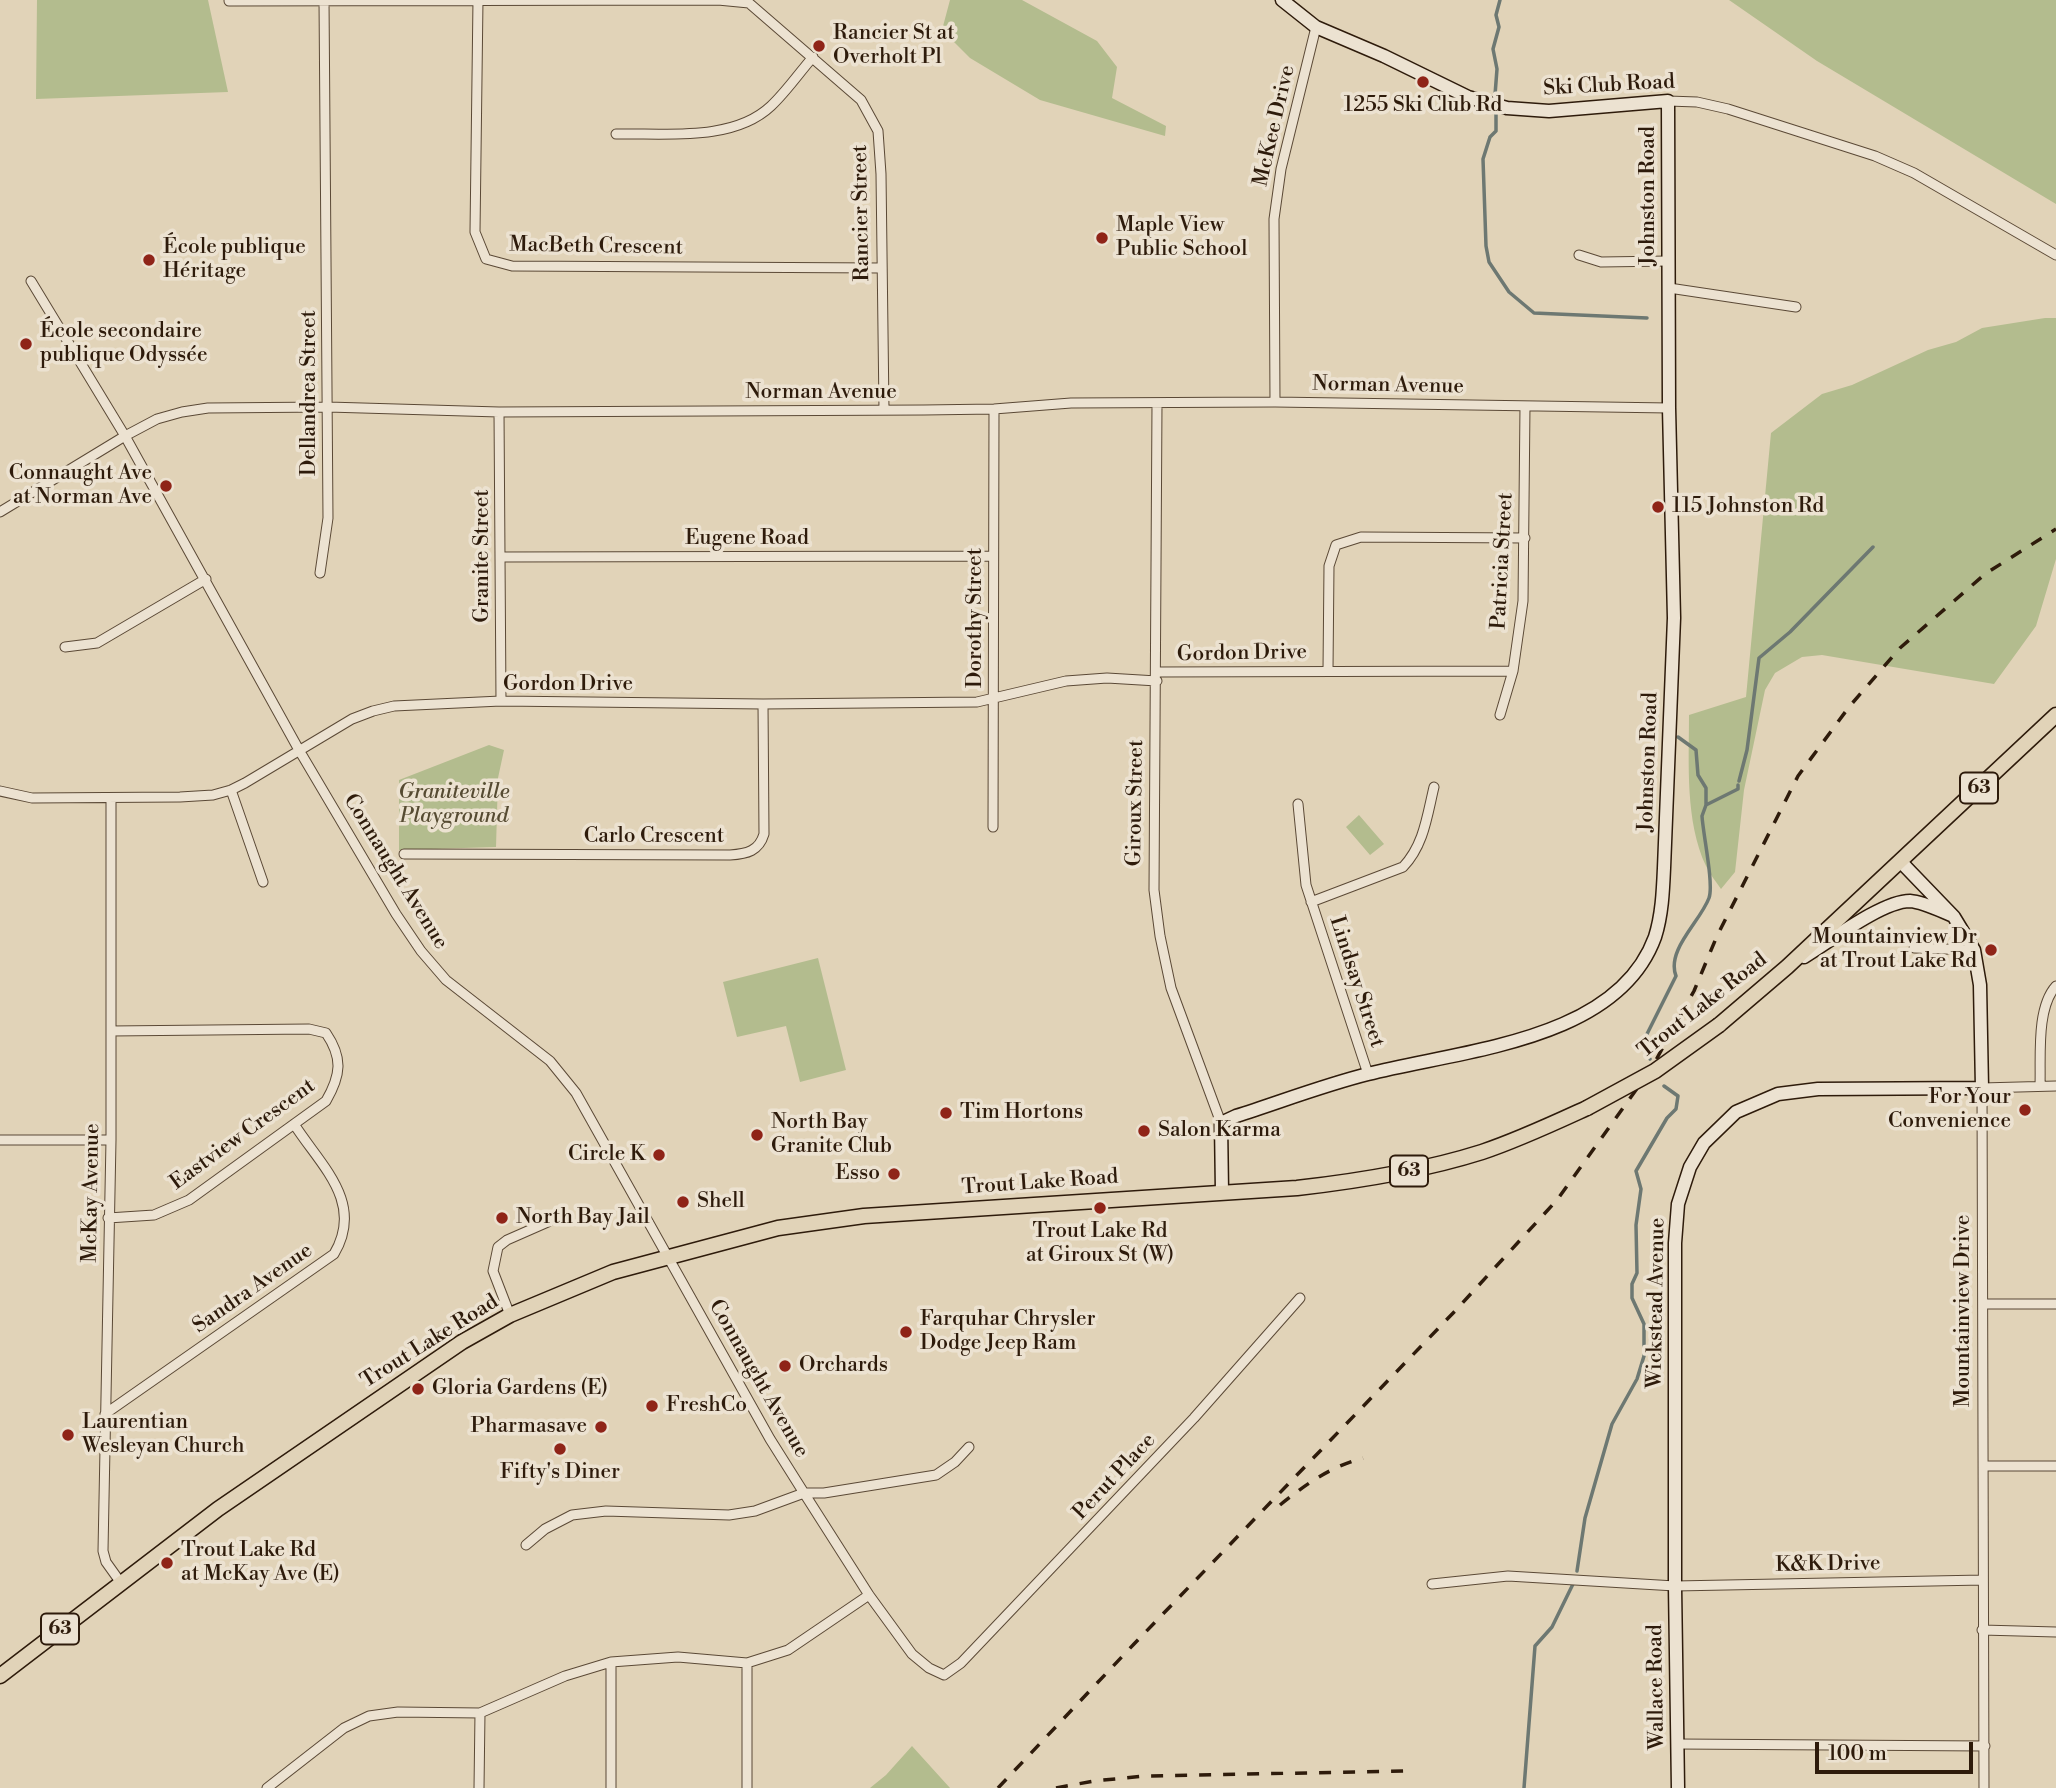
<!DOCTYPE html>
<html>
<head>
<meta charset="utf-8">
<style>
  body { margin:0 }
  #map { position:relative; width:2056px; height:1788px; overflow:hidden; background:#e1d3b8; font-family:"Libre Bodoni",serif }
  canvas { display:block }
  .scale { position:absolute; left:1815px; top:1742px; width:158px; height:32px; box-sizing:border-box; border:4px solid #2e1b0b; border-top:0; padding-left:9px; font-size:21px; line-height:24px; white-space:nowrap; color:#2e1b0b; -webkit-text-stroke:5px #ece2d1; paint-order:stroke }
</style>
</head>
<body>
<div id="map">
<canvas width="2056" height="1788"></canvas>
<div class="scale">100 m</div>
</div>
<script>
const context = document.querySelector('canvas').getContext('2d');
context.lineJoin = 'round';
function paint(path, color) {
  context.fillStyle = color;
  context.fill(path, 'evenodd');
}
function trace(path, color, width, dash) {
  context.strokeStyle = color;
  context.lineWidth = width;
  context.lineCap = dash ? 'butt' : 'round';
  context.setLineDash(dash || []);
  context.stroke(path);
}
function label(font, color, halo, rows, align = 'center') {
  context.font = font + ' "Libre Bodoni",serif';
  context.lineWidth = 7;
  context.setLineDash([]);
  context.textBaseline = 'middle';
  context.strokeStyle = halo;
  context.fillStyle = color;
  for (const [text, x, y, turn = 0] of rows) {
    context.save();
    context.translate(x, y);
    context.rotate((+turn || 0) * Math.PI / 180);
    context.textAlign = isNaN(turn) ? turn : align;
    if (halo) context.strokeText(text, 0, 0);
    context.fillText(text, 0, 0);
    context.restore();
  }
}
paint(new Path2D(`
  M37,0H208L228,92L36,99Z
  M950,0H1022L1097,41L1117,67L1112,98L1166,126L1165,136L1040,100L970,58L942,30Z
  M1729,0H2056V204L1817,61Z
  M2045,318H2056V559L2036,626L1994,684L1822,655L1802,657L1775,673L1765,690L1744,790L1735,872L1721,889C1716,882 1710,874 1706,866C1685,821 1689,764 1689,715L1746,697L1771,433L1822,394L1852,385L1928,350L1956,342L1982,328Z
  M489,745L504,750L498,778L496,847L399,850V780Z
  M1359,815L1384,844L1370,855L1346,827Z
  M818,958L846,1070L800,1082L786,1026L737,1037L723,982Z
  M912,1746L950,1788H870L886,1775Z`), '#b3bc8e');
trace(new Path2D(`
  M1495,95L1497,69L1493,49L1499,27L1496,15L1500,0
  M1496,113V131L1490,137L1483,159L1486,246L1489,262L1509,292L1534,313L1647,318
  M1739,781L1747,750L1759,658L1790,632L1873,547
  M1706,805L1738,789V785
  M1650,1059L1641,1046L1676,976C1666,950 1700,922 1709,898C1714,884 1703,834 1702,816L1706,805V788L1698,775L1696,750L1678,737
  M1577,1571L1585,1518L1612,1424L1637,1379L1644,1356V1324L1632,1298V1284L1637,1273L1636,1225L1641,1189L1636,1171L1667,1118L1676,1109L1678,1096L1664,1086
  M1524,1788L1535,1646L1552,1627L1573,1584`), '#6d7872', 3.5);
const street = new Path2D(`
  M478,0L475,232L486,259L512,266L881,268
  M229,1L718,0L749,3L861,100L878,131L881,174L884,410
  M1668,101L1697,102L1728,109L1875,156L1914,173L2056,255
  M616,134C665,133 733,142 771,106C786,92 799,73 813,57
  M1579,255L1601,262L1668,261
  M31,281L125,436L299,750L396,914L421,951L446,980L550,1061L576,1093L770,1439L804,1493L869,1595L912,1654L929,1668L944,1675L961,1663L1194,1418L1300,1298
  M1669,288L1796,307
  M1275,402L1274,219L1281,169L1316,27
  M1157,404L1154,890L1160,936L1171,988L1221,1123
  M499,412L501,701
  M0,512L125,436L157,419L182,412L208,408L328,407L499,412L924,410L994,409L1071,403L1275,402L1669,408
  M501,557L993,556
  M320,573L328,518L324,0
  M65,647L97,643L206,579
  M1328,670L1329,566L1336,545L1361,537L1525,538
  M1157,672L1513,671
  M1500,715L1513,671L1523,601L1525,406
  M231,790L263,882
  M0,791L32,798L180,797L213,795L231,790L245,783L352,719L373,711L394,706L501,701L763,704L977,702L1066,681L1107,678L1157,681
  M111,798V1140L103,1551L106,1562L121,1583
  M1298,804L1306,885L1368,1074
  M993,827L994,409
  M404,854L730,855C747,854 759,851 764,834L763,704
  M1311,902L1403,867C1424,845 1427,816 1434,787
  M1914,948L1974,950
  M2040,1086C2041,1057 2036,1008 2056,986
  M0,1140H111
  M108,1218L154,1215L189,1200L326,1101C341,1075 343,1058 326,1033L309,1029L111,1031
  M1984,1304H2056
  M510,1315L493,1271L498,1247L507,1240L548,1222
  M105,1414L334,1254C365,1202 320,1165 294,1124
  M1984,1466H2056
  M526,1545L545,1529L572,1515L606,1511L729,1515L755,1511L804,1493H824L936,1475L955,1462L969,1447
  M1432,1584L1508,1576L1675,1586L1983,1580
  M1982,1630L2056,1632
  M747,1663V1788
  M1677,1744L1985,1746
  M267,1788L344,1728L369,1716L398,1712L480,1713L565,1676L611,1662L678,1657L747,1663L788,1650L869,1595
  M479,1788L480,1713
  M611,1788V1662
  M1984,1788L1982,1088L2056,1086`);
const secondary = new Path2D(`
  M1804,957C1829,942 1882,901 1910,901C1923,902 1939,910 1951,915
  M1222,1192L1221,1123L1236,1116C1280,1102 1324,1085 1368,1074C1460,1050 1617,1042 1655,937C1662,915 1663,891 1664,868L1674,618L1669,408L1668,101L1549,111L1507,108L1468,97L1384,56L1316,27L1282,0
  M1678,1788L1675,1586V1243L1678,1204L1690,1167L1704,1143L1736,1112L1778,1094L1818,1089L1982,1088L1980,985L1974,950L1954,917L1901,862`);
const primary = new Path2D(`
  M1719,1025L1787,967L2056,715
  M0,1676L218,1509L462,1342L510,1315L613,1272L778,1228L864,1216L1297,1188C1359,1181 1422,1171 1482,1152C1518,1140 1552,1124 1587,1108`);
trace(street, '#5b4936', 11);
trace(secondary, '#2e1b0b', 15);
trace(primary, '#2e1b0b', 17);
trace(street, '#ece2d1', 9);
trace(secondary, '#ece2d1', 12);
trace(primary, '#e1d3b8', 14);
trace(new Path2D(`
  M1280,1505C1306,1484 1330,1467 1363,1458
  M998,1788L1134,1644L1456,1310L1557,1200L1651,1069L1694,991L1717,936L1798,776L1849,707L1900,648L1985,574L2056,529
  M1056,1788L1094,1781L1145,1776L1408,1771`), '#2e1b0b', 3.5, [12, 12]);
const primaryBridge = new Path2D(`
  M1587,1108L1655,1071L1719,1025`);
trace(primaryBridge, '#2e1b0b', 17, []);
trace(primaryBridge, '#e1d3b8', 14);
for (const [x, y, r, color] of [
  [819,46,7,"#8f2418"],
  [1423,82,7,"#8f2418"],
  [1102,238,7,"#8f2418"],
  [149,260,7,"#8f2418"],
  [26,344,7,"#8f2418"],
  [166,486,7,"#8f2418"],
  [1658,507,7,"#8f2418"],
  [1991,950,7,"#8f2418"],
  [2025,1110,7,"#8f2418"],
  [946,1113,7,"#8f2418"],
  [1144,1131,7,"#8f2418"],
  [757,1135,7,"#8f2418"],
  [659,1155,7,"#8f2418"],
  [894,1174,7,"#8f2418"],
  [683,1202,7,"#8f2418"],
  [1100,1208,7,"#8f2418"],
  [502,1218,7,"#8f2418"],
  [906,1332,7,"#8f2418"],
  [785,1366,7,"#8f2418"],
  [418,1389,7,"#8f2418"],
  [652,1406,7,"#8f2418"],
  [601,1427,7,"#8f2418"],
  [68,1435,7,"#8f2418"],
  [560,1449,7,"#8f2418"],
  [167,1563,7,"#8f2418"]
]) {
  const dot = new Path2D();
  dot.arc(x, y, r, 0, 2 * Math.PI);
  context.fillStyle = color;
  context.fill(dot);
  trace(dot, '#ece2d1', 2.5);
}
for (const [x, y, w] of [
  [1979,788,38],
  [1409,1171,38],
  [60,1629,38]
]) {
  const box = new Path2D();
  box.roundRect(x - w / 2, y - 15.5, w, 31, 5);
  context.fillStyle = '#ece2d1';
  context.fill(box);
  trace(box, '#2e1b0b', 2);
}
label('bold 19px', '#2e1b0b', null, [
  ["63",1979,788],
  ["63",1409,1171],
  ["63",60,1629]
]);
label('21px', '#2e1b0b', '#ece2d1', [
  ["Rancier St at",833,34],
  ["Overholt Pl",833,58],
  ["1255 Ski Club Rd",1423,106,"center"],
  ["Maple View",1116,226],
  ["Public School",1116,250],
  ["École publique",163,248],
  ["Héritage",163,272],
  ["École secondaire",40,332],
  ["publique Odyssée",40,356],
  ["Connaught Ave",152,474,"right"],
  ["at Norman Ave",152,498,"right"],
  ["115 Johnston Rd",1672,507],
  ["Mountainview Dr",1977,938,"right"],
  ["at Trout Lake Rd",1977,962,"right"],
  ["For Your",2011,1098,"right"],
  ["Convenience",2011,1122,"right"],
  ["Tim Hortons",960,1113],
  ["North Bay",771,1123],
  ["Granite Club",771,1147],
  ["Salon Karma",1158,1131],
  ["Circle K",645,1155,"right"],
  ["Esso",880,1174,"right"],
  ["Shell",697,1202],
  ["North Bay Jail",516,1218],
  ["Trout Lake Rd",1100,1232,"center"],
  ["at Giroux St (W)",1100,1256,"center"],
  ["Farquhar Chrysler",920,1320],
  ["Dodge Jeep Ram",920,1344],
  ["Orchards",799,1366],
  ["Gloria Gardens (E)",432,1389],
  ["FreshCo",666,1406],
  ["Laurentian",82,1423],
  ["Wesleyan Church",82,1447],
  ["Pharmasave",587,1427,"right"],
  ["Fifty's Diner",560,1473,"center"],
  ["Trout Lake Rd",181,1551],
  ["at McKay Ave (E)",181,1575]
], 'left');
label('21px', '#2e1b0b', '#ece2d1', [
  ["Ski Club Road",1609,86,-3],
  ["McKee Drive",1275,126,-77],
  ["Johnston Road",1649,196,-90],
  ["Rancier Street",862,213,-91],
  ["MacBeth Crescent",596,247,1],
  ["Norman Avenue",1388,386,1],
  ["Dellandrea Street",310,393,-90],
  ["Norman Avenue",821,393],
  ["Eugene Road",747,539],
  ["Granite Street",483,556,-90],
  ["Patricia Street",1503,561,-87],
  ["Dorothy Street",976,618,-90],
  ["Gordon Drive",1242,654,-1],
  ["Gordon Drive",568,685],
  ["Johnston Road",1649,762,-88],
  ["Giroux Street",1136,803,-89],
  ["Carlo Crescent",654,837],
  ["Connaught Avenue",395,872,58],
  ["Lindsay Street",1356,982,72],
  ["Trout Lake Road",1703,1006,-38],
  ["Eastview Crescent",243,1135,-36],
  ["Trout Lake Road",1040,1183,-4],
  ["McKay Avenue",92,1193,-89],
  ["Sandra Avenue",253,1289,-35],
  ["Wickstead Avenue",1657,1303,-89],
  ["Mountainview Drive",1964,1311,-90],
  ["Trout Lake Road",430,1342,-32],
  ["Connaught Avenue",758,1379,60],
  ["Perut Place",1115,1477,-47],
  ["K&K Drive",1828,1565,-1],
  ["Wallace Road",1657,1687,-91]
]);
label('italic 21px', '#564b32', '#ece2d1', [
  ["Graniteville",454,793],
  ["Playground",454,817]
]);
</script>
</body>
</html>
